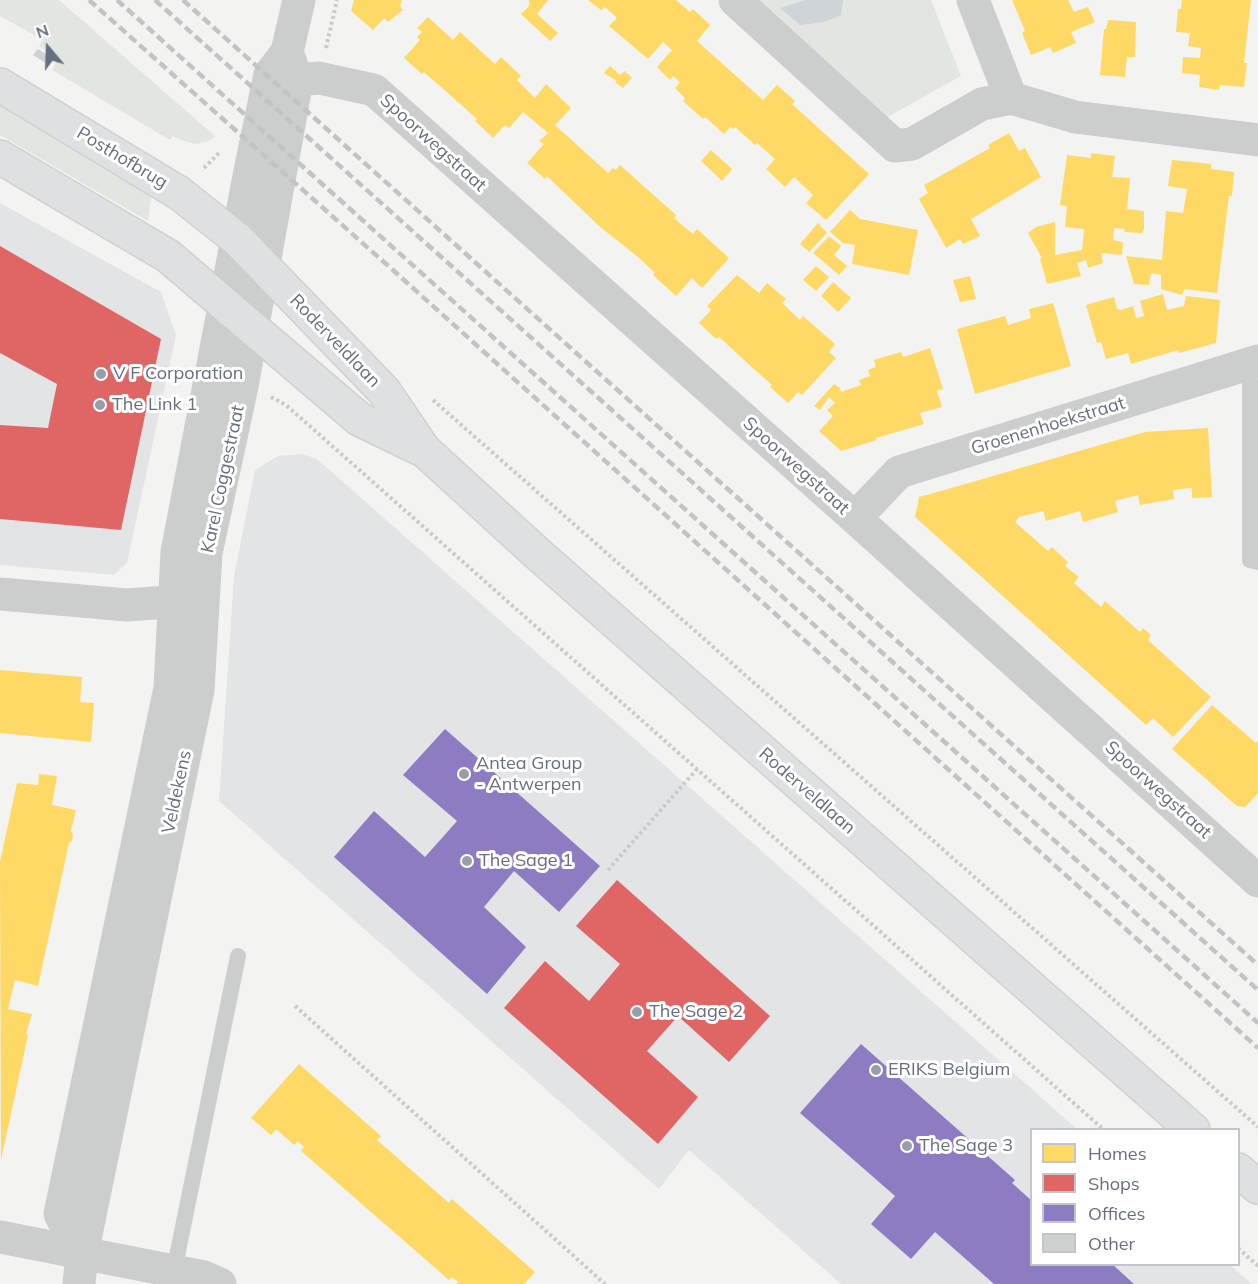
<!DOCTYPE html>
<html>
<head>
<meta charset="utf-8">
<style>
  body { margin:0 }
  #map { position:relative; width:1258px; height:1284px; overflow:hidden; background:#f3f4f2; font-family:Mulish,sans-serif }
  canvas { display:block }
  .legend { position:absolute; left:1030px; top:1128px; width:210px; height:138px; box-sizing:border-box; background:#fff; border:2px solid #c1c5cd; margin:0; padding:8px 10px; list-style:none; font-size:18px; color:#656f81 }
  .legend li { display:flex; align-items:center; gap:12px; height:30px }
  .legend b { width:30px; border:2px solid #c1c5cd }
  .north { position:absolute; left:18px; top:18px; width:60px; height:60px; -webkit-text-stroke:4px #fff; paint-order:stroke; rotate:341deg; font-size:16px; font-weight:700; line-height:24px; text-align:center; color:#656f81 }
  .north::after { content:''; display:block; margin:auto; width:21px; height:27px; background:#656f81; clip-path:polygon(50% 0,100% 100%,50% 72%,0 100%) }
</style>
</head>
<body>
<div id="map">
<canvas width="1258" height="1284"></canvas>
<ul class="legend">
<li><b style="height:16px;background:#ffd966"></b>Homes</li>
<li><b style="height:16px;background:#e06666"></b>Shops</li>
<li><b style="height:16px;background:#8e7cc3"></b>Offices</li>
<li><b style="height:16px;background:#cfd0d0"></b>Other</li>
</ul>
<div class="north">N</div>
</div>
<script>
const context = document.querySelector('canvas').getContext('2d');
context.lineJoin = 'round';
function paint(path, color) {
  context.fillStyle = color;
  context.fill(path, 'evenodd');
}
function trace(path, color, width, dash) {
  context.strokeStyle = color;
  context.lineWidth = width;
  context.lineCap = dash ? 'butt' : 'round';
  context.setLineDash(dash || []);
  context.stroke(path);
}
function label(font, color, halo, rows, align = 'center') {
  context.font = font + ' Mulish,sans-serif';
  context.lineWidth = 6;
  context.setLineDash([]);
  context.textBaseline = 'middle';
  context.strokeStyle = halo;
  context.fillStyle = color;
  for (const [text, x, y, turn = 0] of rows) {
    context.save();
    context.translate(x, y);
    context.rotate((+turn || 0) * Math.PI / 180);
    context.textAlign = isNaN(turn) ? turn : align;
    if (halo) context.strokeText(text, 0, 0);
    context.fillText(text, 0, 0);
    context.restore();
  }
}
paint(new Path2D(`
  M0,203L161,292L176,335L127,563L114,575L0,565Z
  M303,454L317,459L1077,1129L1032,1130V1264L1230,1265L1252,1284H841L689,1150L659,1189L219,801L234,576L255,470L278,456Z`), '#e3e4e5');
paint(new Path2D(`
  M0,0H59L215,136C201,149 187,143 173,136L170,140L52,70L58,58L39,46L43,40L0,16Z
  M753,0H931L961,76L886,118Z
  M0,104L152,193L148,221L0,135Z`), '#e2e6e0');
paint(new Path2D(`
  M806,0H843L841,15L824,22L800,25L780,8Z`), '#cfd4d8');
paint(new Path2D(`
  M354,0H402L400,6L403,10L388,22L384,18L373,30L351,11Z
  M529,0H548L537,14L558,33L550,41L521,14L529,6Z
  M588,0H676L690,12L693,9L710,25L697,41L763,100L777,85L795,101L792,104L869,174L826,220L806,203L813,195L794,177L785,187L766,169L775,159L757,143L755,145L735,127L733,129L730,127L724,134L705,117L703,119L683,101L685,98L675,88L680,82L673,76L670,80L657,67L672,50L663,42L648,59L609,26L617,18L605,7L601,10Z
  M1012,0H1068L1074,12L1088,7L1095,22L1071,32L1076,43L1053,53L1050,47L1031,55L1022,33L1025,31Z
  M1182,0H1251L1244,63H1247L1244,87L1220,85L1219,90L1199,87L1200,75L1182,73L1183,57L1200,58L1201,48L1188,46L1190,33L1176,32L1178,9H1181Z
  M428,17L453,40L460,32L495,64L501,57L521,76L517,80L535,98L546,84L571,108L555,125L608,173L613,168L616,170L620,165L676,215L674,218L693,234L697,229L729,258L702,288L692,278L676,296L653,275L655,273L638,257L599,226L547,176L545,179L527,163L544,144L539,141L548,133L523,112L509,128L505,125L493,138L475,121L477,119L424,72L422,74L404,58L420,40L417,37L422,32L417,28Z
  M1108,20L1136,22L1135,57H1127L1125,77L1100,75L1104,29H1106Z
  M610,66L620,75L625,71L632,78L623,88L615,82L617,81L604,73Z
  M1009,133L1019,151L1025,148L1041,177L971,219L980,236L963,244L960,239L946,248L919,199L928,193L924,185L990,148L988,145Z
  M711,150L732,169L722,181L701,161Z
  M1091,153L1115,156L1112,177L1130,178L1127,209L1144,211V229L1142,233L1124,232L1125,229L1114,228L1113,240L1123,242L1122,255L1101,253L1103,263L1088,268L1086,260L1077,263L1081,276L1047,284L1040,258H1042L1028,233L1036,227L1055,222V255L1082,250L1084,229L1065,227L1067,206L1060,205L1067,155L1091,158Z
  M1172,160L1211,164V169L1234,172L1232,196H1229L1217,293L1184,289L1182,295L1161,289V275L1151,273L1149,285L1134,284L1126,256L1162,260L1166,211L1183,213L1187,189L1168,186Z
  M850,210L860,219L918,230L909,275L852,264L855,245L843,243L830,232Z
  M818,223L827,233L809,252L800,244Z
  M829,236L841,246L834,255L847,266L839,275L813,253Z
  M816,266L829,277L816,291L803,280Z
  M737,275L759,293L767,283L786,299L782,303L800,320L803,316L835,344L829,352L836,358L802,395L798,392L788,403L770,387L772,385L755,370L719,337L716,339L699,323L711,310L707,306Z
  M970,276L976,299L960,302L953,280Z
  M833,282L851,298L838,312L821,296Z
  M1163,294L1167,310L1184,306L1186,296L1220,300L1216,343L1179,353L1178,350L1131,364L1128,353L1106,359L1101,342L1097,343L1086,305L1114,297L1117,309L1121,310L1133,306L1136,318L1144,316L1140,301Z
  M1053,303L1071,366L975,394L957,329L1005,316L1008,325L1031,318L1029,309Z
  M930,348L943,389L937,391L942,407L920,413L924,424L876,438L877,440L841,451L819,431L833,416L827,410L835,403L829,397L820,410L814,406L834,384L840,388L841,392L861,385L859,380L870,376L868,370L876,367L874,360L901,352L903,357Z
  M1208,428L1212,497L1192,498V488L1180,489L1173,490L1174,499L1140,505L1138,495L1115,501L1118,512L1083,522L1080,511L1046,521L1043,511L1019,517L1015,522L1048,551L1052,547L1068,562L1065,566L1079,577L1074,583L1101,607L1105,601L1140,632L1143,628L1151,635L1148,640L1211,697L1173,737L1153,718L1146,725L915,517L919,497L948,489L1145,432Z
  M0,670L82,677L80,702L94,703L91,742L0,733Z
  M1212,705L1256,743L1258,741V793L1245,807L1237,806L1231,801L1172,749Z
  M39,774L57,776L52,805L76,810L71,831L73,834L72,841L69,843L38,986L15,980L8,1009L32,1014L26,1034L28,1035L1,1160L0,862L17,783L38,785Z
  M299,1064L381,1136L377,1140L449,1203L452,1199L535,1272L524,1284H456L458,1282L452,1277L449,1280L301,1151L304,1147L298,1141L294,1145L276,1129L271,1135L251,1118Z`), '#ffd966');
paint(new Path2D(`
  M0,246L161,339L121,530L0,519V425L48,428L57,384L0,353Z
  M617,880L770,1016L729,1062L678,1016L647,1051L698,1097L658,1144L504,1008L545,961L589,1001L620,964L576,926Z`), '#e06666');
paint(new Path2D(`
  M445,729L600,866L559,912L514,871L484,907L526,947L487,994L334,857L374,811L425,857L457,821L403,775Z
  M861,1044L1015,1180L1012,1183L1032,1201V1264H1112L1134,1284H994L935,1232L911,1259L871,1224L895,1196L800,1113Z`), '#8e7cc3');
paint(new Path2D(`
  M38,49L53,59L49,65L33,55Z`), '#cfd0d0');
const secondary = new Path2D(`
  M0,85L179,193L237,239L384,391L424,450L539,555L1193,1130
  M0,157L168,256L359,419L423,450
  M1238,1170L1258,1187`);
trace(secondary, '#cfd0d0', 36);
trace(new Path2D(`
  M326,48L337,0
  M204,168L219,153
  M271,397L286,405L1104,1130
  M433,400L1258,1127
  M608,870L697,769
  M295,1006L605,1284
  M1238,1248L1258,1266`), '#c9caca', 4, [3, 3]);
trace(new Path2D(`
  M1245,365L1250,381V560L1258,562
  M174,1271L238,956`), '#cccdcd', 16);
trace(new Path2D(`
  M735,0L895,146L912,144L982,104L1011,98L1075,117L1258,140
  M973,0L1011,98
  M297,80L319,78L374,90L855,518L1258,881
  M855,518L899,472L1258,361
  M0,594L127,605L196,600
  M0,1237L204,1277L220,1284
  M82,1254L60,1214L170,688L177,552L251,166L270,74L287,52L299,0
  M79,1284L82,1254L198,690L206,553L242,386L297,80L290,60`), '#cccdcd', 33);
trace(secondary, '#dfe0e1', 33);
trace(new Path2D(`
  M89,0L394,271L1258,1048
  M117,0L1258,1023
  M155,0L1258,990
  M183,0L1258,965`), '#c2c3c3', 4.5, [9, 4.5]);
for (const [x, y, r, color] of [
  [101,374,6,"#979ea9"],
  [100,405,6,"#979ea9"],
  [464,774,6,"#979ea9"],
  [467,861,6,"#979ea9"],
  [637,1012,6,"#979ea9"],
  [876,1070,6,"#979ea9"],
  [907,1146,6,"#979ea9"]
]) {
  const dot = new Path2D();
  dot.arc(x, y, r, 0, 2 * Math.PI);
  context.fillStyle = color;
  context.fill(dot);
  trace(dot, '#fff', 2);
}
label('18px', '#656f81', '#fff', [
  ["Spoorwegstraat",433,143,42],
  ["Posthofbrug",122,158,31],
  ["Roderveldlaan",335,341,46],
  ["Groenenhoekstraat",1048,426,-17],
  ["Spoorwegstraat",796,466,42],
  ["Karel Coggestraat",223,479,-78],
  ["Spoorwegstraat",1158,790,42],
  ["Roderveldlaan",807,791,41],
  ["Veldekens",177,792,-78]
]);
label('18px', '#656f81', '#fff', [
  ["V F Corporation",113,374],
  ["The Link 1",112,405],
  ["Antea Group",476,764],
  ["- Antwerpen",476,785],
  ["The Sage 1",479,861],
  ["The Sage 2",649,1012],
  ["ERIKS Belgium",888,1070],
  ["The Sage 3",919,1146]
], 'left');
</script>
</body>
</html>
